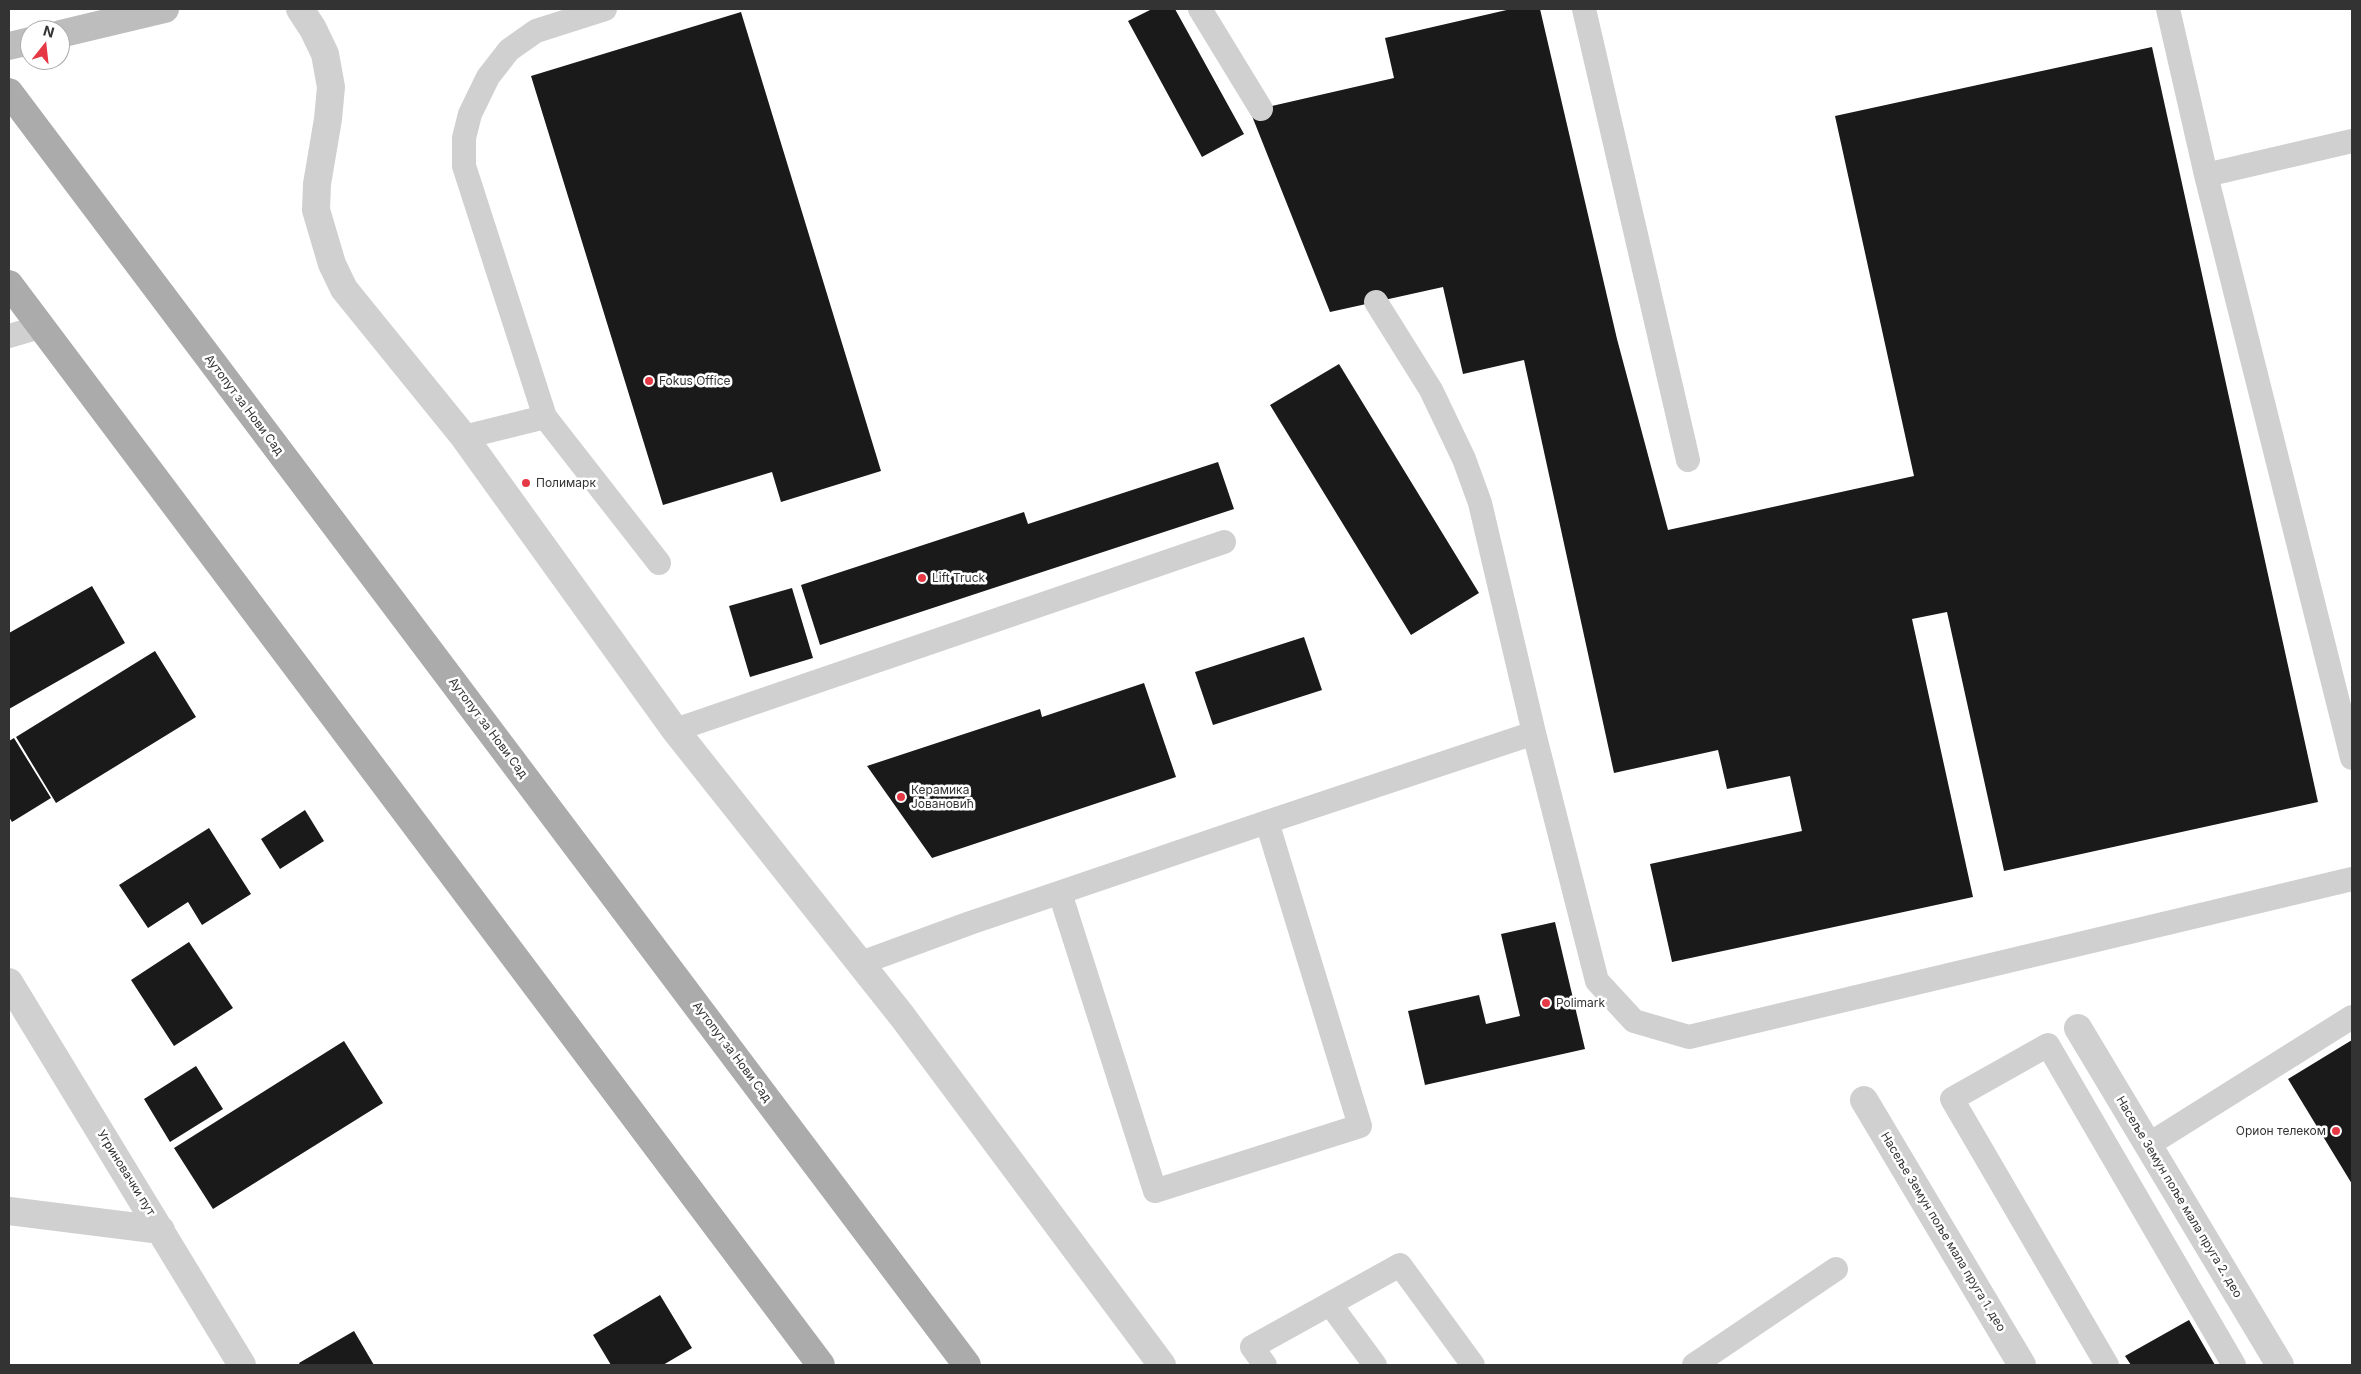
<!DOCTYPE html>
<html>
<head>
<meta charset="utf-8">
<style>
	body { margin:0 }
	#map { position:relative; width:2361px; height:1374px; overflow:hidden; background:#fff; font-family:Inter,sans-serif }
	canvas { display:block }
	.frame { position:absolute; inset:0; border:10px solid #333; pointer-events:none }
	.north { position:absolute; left:20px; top:20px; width:50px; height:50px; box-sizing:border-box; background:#fff; border:1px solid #adadad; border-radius:50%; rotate:16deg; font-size:14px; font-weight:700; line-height:20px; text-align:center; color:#333 }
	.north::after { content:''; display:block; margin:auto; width:18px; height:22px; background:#e63946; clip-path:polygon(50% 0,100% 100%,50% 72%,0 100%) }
</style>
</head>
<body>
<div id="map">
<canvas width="2361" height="1374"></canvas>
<div class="frame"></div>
<div class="north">N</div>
</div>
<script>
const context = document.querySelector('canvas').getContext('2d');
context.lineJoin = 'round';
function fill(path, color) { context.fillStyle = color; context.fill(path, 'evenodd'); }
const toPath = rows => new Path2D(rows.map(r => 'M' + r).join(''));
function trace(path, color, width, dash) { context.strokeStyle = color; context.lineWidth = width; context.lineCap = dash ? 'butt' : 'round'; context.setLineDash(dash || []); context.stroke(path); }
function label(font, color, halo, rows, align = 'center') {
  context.font = font + ' Inter,sans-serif'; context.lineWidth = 5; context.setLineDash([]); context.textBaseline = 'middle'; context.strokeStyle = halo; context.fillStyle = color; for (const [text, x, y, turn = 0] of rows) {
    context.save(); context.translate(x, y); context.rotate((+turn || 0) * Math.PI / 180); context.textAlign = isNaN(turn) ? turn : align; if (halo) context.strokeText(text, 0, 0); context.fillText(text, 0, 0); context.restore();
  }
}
const building = toPath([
	[1152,9,1175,9,1244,134,1202,157,1128,21],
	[1511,9,1540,9,1617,339,1668,530,1914,476,1835,116,2152,47,2318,802,2004,871,1947,612,1912,619,1973,897,1672,962,1650,864,1802,831,1790,776,1727,789,1718,750,1614,773,1524,360,1463,374,1443,287,1330,312,1250,111,1394,78,1385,38],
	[741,12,881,471,781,502,772,472,663,505,531,76],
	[1339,364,1479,593,1411,635,1270,405],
	[1218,462,1234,509,820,645,801,585,1024,512,1028,524],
	[92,586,125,643,9,709,9,633],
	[792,588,813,658,750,677,729,606],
	[1304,637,1322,690,1213,725,1195,672],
	[155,651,196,717,56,803,16,737],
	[1144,683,1176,777,932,858,867,766,1040,709,1042,717],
	[14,738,51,798,12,822,9,817,9,741],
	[305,810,324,841,280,869,261,839],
	[209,828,251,894,202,925,188,902,148,928,119,885],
	[1555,922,1585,1049,1425,1085,1408,1011,1479,995,1486,1024,1520,1016,1501,934],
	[189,942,233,1008,174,1046,131,980],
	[2352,1040,2352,1184,2288,1079],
	[344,1041,383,1103,213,1209,174,1148],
	[196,1066,223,1109,170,1142,144,1099],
	[660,1295,692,1348,663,1365,611,1365,593,1335],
	[2189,1320,2215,1365,2131,1365,2125,1356],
	[354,1331,374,1365,300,1365,299,1363]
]);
const lane = toPath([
	[605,9,536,31,509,50,488,77,470,114,464,138,464,166,545,417,659,563],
	[1200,9,1261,109],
	[1584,9,1688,460],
	[2168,9,2206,175,2352,758],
	[2206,175,2352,141],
	[9,336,40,327],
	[464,437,545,417],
	[675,730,1224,542],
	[1534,733,1597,981,1634,1021,1689,1037,2352,879],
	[1060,893,1155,1191,1360,1126,1267,822],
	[861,963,970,923,1267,822,1534,733,1480,503,1464,459,1431,390,1376,302],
	[2148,1145,2352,1017],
	[1330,1304,1375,1365],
	[1265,1365,1252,1347,1400,1265,1473,1365],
	[1694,1365,1836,1269],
	[2107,1365,1952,1099,2048,1045,2234,1365]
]);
const street = toPath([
	[300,9,313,29,325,54,331,87,328,119,317,184,316,210,332,264,344,289,464,437,675,730,902,1016,1162,1365],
	[9,982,242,1365],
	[2078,1028,2280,1365],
	[1864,1100,2022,1365],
	[9,1211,161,1230]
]);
const secondary = toPath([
	[60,34,165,9],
	[9,46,30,41]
]);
const primary = toPath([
	[9,92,967,1365],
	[9,284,821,1365]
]);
const markers = [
	[649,381,5,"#e63946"],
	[526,483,5,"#e63946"],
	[922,578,5,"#e63946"],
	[901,797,5,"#e63946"],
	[1546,1003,5,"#e63946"],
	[2336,1131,5,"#e63946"]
];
const poiNames = [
	["Fokus Office",659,381],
	["Полимарк",536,483],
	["Lift Truck",932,578],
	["Керамика",911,790],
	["Јовановић",911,804],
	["Polimark",1556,1003],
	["Орион телеком",2326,1131,"right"]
];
const streetNames = [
	["Аутопут за Нови Сад",244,405,53],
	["Аутопут за Нови Сад",488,728,53],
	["Аутопут за Нови Сад",732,1052,53],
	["Угриновачки пут",126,1173,58],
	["Насеље Земун поље мала пруга 2. део",2179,1197,59],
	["Насеље Земун поље мала пруга 1. део",1943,1232,59]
];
fill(building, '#1a1a1a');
trace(lane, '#d0d0d0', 24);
trace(street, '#d0d0d0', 28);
trace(secondary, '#bdbdbd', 28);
trace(primary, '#ababab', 28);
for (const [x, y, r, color] of markers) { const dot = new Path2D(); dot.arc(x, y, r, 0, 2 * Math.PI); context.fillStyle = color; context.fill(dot); trace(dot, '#fff', 2); }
label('12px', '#333', '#fff', poiNames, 'left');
label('12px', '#333', '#fff', streetNames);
</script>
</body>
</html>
